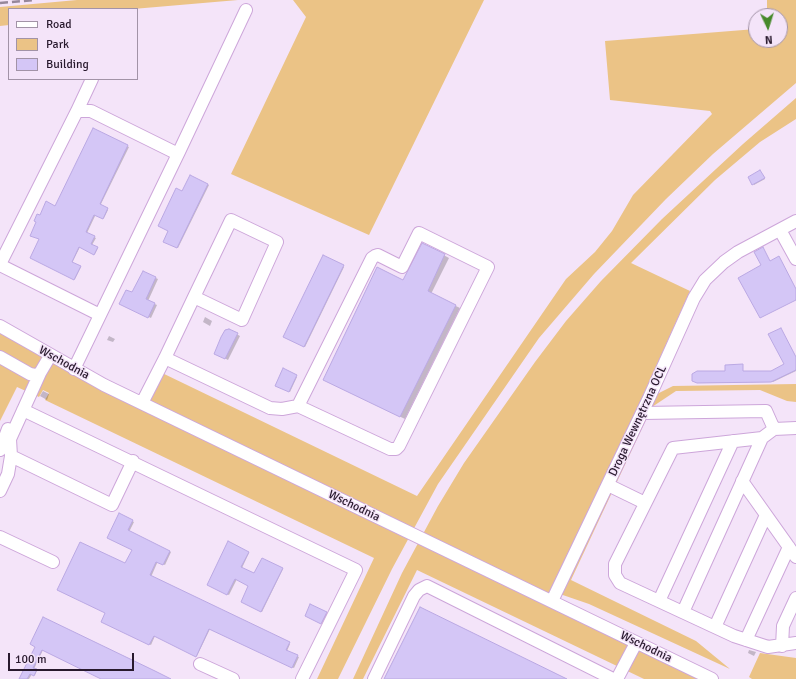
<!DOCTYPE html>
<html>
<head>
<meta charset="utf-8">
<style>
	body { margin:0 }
	#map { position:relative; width:796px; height:679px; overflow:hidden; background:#f4e4f9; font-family:Signika,sans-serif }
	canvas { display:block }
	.legend { position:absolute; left:8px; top:8px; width:130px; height:72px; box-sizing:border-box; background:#f4e4f9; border:1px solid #a293a7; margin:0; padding:5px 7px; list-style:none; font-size:12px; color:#28192d }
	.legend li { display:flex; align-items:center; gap:8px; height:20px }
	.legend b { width:20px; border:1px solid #a293a7 }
	.north { position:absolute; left:748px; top:8px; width:40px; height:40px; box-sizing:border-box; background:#f4e4f9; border:1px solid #a293a7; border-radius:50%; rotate:176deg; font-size:11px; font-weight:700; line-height:16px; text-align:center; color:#28192d }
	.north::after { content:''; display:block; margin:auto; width:14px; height:18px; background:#47892b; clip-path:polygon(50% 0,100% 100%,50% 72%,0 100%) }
	.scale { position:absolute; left:8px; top:653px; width:126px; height:18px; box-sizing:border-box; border:2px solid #28192d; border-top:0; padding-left:5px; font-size:12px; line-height:14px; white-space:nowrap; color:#28192d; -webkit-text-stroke:3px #f4e4f9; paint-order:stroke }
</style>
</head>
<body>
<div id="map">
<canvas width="796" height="679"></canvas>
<ul class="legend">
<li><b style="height:5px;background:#fff"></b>Road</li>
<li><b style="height:11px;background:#ebc386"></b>Park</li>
<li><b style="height:11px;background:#d4c6f6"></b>Building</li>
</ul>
<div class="north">N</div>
<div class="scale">100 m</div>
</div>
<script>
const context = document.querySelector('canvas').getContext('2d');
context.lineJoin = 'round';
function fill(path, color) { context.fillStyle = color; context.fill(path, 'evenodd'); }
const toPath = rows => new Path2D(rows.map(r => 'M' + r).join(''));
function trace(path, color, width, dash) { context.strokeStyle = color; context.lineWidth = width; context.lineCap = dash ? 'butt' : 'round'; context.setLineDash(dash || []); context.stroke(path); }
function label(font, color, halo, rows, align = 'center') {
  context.font = font + ' Signika,sans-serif'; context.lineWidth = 3; context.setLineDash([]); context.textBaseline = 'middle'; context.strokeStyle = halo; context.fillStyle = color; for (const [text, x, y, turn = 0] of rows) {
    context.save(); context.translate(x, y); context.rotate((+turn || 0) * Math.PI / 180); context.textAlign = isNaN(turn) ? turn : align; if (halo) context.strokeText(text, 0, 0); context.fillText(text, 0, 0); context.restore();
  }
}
const green = toPath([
	[77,0,238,0,133,9,9,9,9,25,0,26,0,7],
	[293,0,484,0,369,235,231,174,306,17],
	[767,0,796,0,796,83,713,154,666,199,594,274,539,338,438,484,392,569,338,679,317,679,374,558,45,400,49,393,43,390,39,397,17,387,0,421,0,326,142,403,158,371,417,496,566,279,595,252,612,231,633,195,712,114,710,111,610,100,605,41,756,29,756,40,780,40,780,16,767,16],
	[796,98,796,119,760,142,715,180,631,263,690,291,637,409,638,409,649,398,673,386,796,384,796,402,787,401,760,390,676,391,652,407,571,580,696,641,730,669,589,604,557,593,553,601,712,679,644,679,417,570,363,679,353,679,402,573,438,506,464,463,535,362,566,321,601,281,662,219,743,144],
	[760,653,796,658,796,679,752,679,749,677]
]);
const shadow = toPath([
	[93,129,129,147,100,206,108,210,104,218,96,214,87,233,96,238,92,245,98,248,95,254,80,247,72,263,81,267,75,279,31,258,40,239,40,217,56,207],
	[760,171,765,179,754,185,749,177],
	[190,176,209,185,178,248,164,241],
	[423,244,449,258,431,294,460,308,405,419,328,382,404,281],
	[323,257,344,267,305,347,284,337],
	[143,272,158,279,148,301,157,305,151,318,123,305,133,294],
	[205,317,212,321,210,326,203,322],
	[229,330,240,336,228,360,215,353],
	[109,336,115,339,113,342,107,340],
	[796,357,796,371,773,382,699,383,693,380,726,372,742,365,743,372,772,372],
	[283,370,297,377,290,392,276,385],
	[43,391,49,394,47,400,40,396],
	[119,514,134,522,129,532,171,552,165,565,158,561,151,577,290,644,287,651,299,657,294,668,210,629,197,656,155,636,151,645,104,622,133,549],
	[228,543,249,553,242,568,255,574,262,559,283,569,262,612,242,601,250,585,237,579,229,595,208,585],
	[311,606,327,614,322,623,306,616],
	[36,647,166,679,104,679,43,650,34,669,37,671,35,675,32,674,29,679,20,679],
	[749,650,756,652,754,656,748,653]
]);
const building = toPath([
	[93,128,128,145,100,204,108,208,103,219,94,215,86,232,95,236,91,244,98,247,94,255,79,247,72,262,81,266,74,280,30,258,39,239,30,236,36,222,34,221,37,214,40,215,46,201,55,206,93,128],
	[760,170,765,178,752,185,748,177,760,170],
	[190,175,208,184,177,248,163,242,168,231,158,226,176,188,182,191,190,175],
	[422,243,445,254,428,291,456,305,400,417,323,380,377,267,403,280,422,243],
	[763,247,770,261,779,256,796,289,796,300,760,318,738,278,761,265,754,252,763,247],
	[323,255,344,265,304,347,283,337,323,255],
	[143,271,156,277,146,299,155,303,148,318,119,304,126,290,132,292,143,271],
	[781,328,796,357,796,370,771,382,697,383,692,381,692,374,697,371,725,371,725,365,743,364,743,371,771,371,784,364,768,334,781,328],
	[229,329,238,333,225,359,214,354,221,337,225,330,229,329],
	[283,368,297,375,289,392,275,386,283,368],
	[119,513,133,520,128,530,170,551,163,565,156,562,150,575,290,642,286,650,298,655,292,668,209,629,196,657,154,636,149,645,101,622,105,613,57,590,80,542,125,563,132,550,107,538,119,513],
	[228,541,249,552,241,567,254,573,262,558,283,568,261,612,241,602,248,586,235,579,227,595,207,585,228,541],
	[310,604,327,612,321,624,305,616,310,604],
	[420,607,567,679,384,679,420,607],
	[43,617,155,671,171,679,101,679,42,650,33,668,37,669,34,676,30,674,27,679,19,679,35,647,30,644,43,617]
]);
const minor = toPath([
	[77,111,92,79],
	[178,154,246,10],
	[780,230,796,259],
	[0,264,77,111,91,111,178,154,74,369],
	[0,265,100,315],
	[0,326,104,385,712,679],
	[0,357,30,374,35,375,40,373,50,356],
	[165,358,270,408,282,409,298,406,390,449,396,449,399,446,488,267,419,233,402,267,378,255,375,256,372,258,298,406],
	[40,373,10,439,11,456,112,505,133,461],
	[142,403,165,358,194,297,231,220,277,242,242,320,194,297],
	[23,410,356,570,302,679],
	[643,413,766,411,774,429,796,428],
	[774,429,762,438,673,448,615,564,615,575,620,583,734,636,768,647,796,643],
	[0,450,8,429],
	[742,481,796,557],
	[608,485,645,503],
	[0,491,8,474,11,456],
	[0,537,53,562],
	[552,601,649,398,694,298,705,280,724,262,738,252,796,221],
	[659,601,733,441],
	[683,612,762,438],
	[715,627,766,515],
	[746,640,789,547],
	[782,646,783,626,796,598],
	[200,664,233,679],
	[374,679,414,596,419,590,427,586,613,679],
	[617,679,636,643]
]);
const rail = toPath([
	[0,3,35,0]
]);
const streetNames = [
	["Wschodnia",64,363,29],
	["Droga Wewnętrzna OCL",638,421,-65],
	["Wschodnia",354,506,26],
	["Wschodnia",646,647,26]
];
fill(green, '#ebc386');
fill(shadow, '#0003');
fill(building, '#d4c6f6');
trace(building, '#baa8e3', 1);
trace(minor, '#cda6da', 14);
trace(minor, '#fff', 12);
trace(rail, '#96879b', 2.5, [8, 4]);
label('12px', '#28192d', '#f4e4f9', streetNames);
</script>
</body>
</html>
